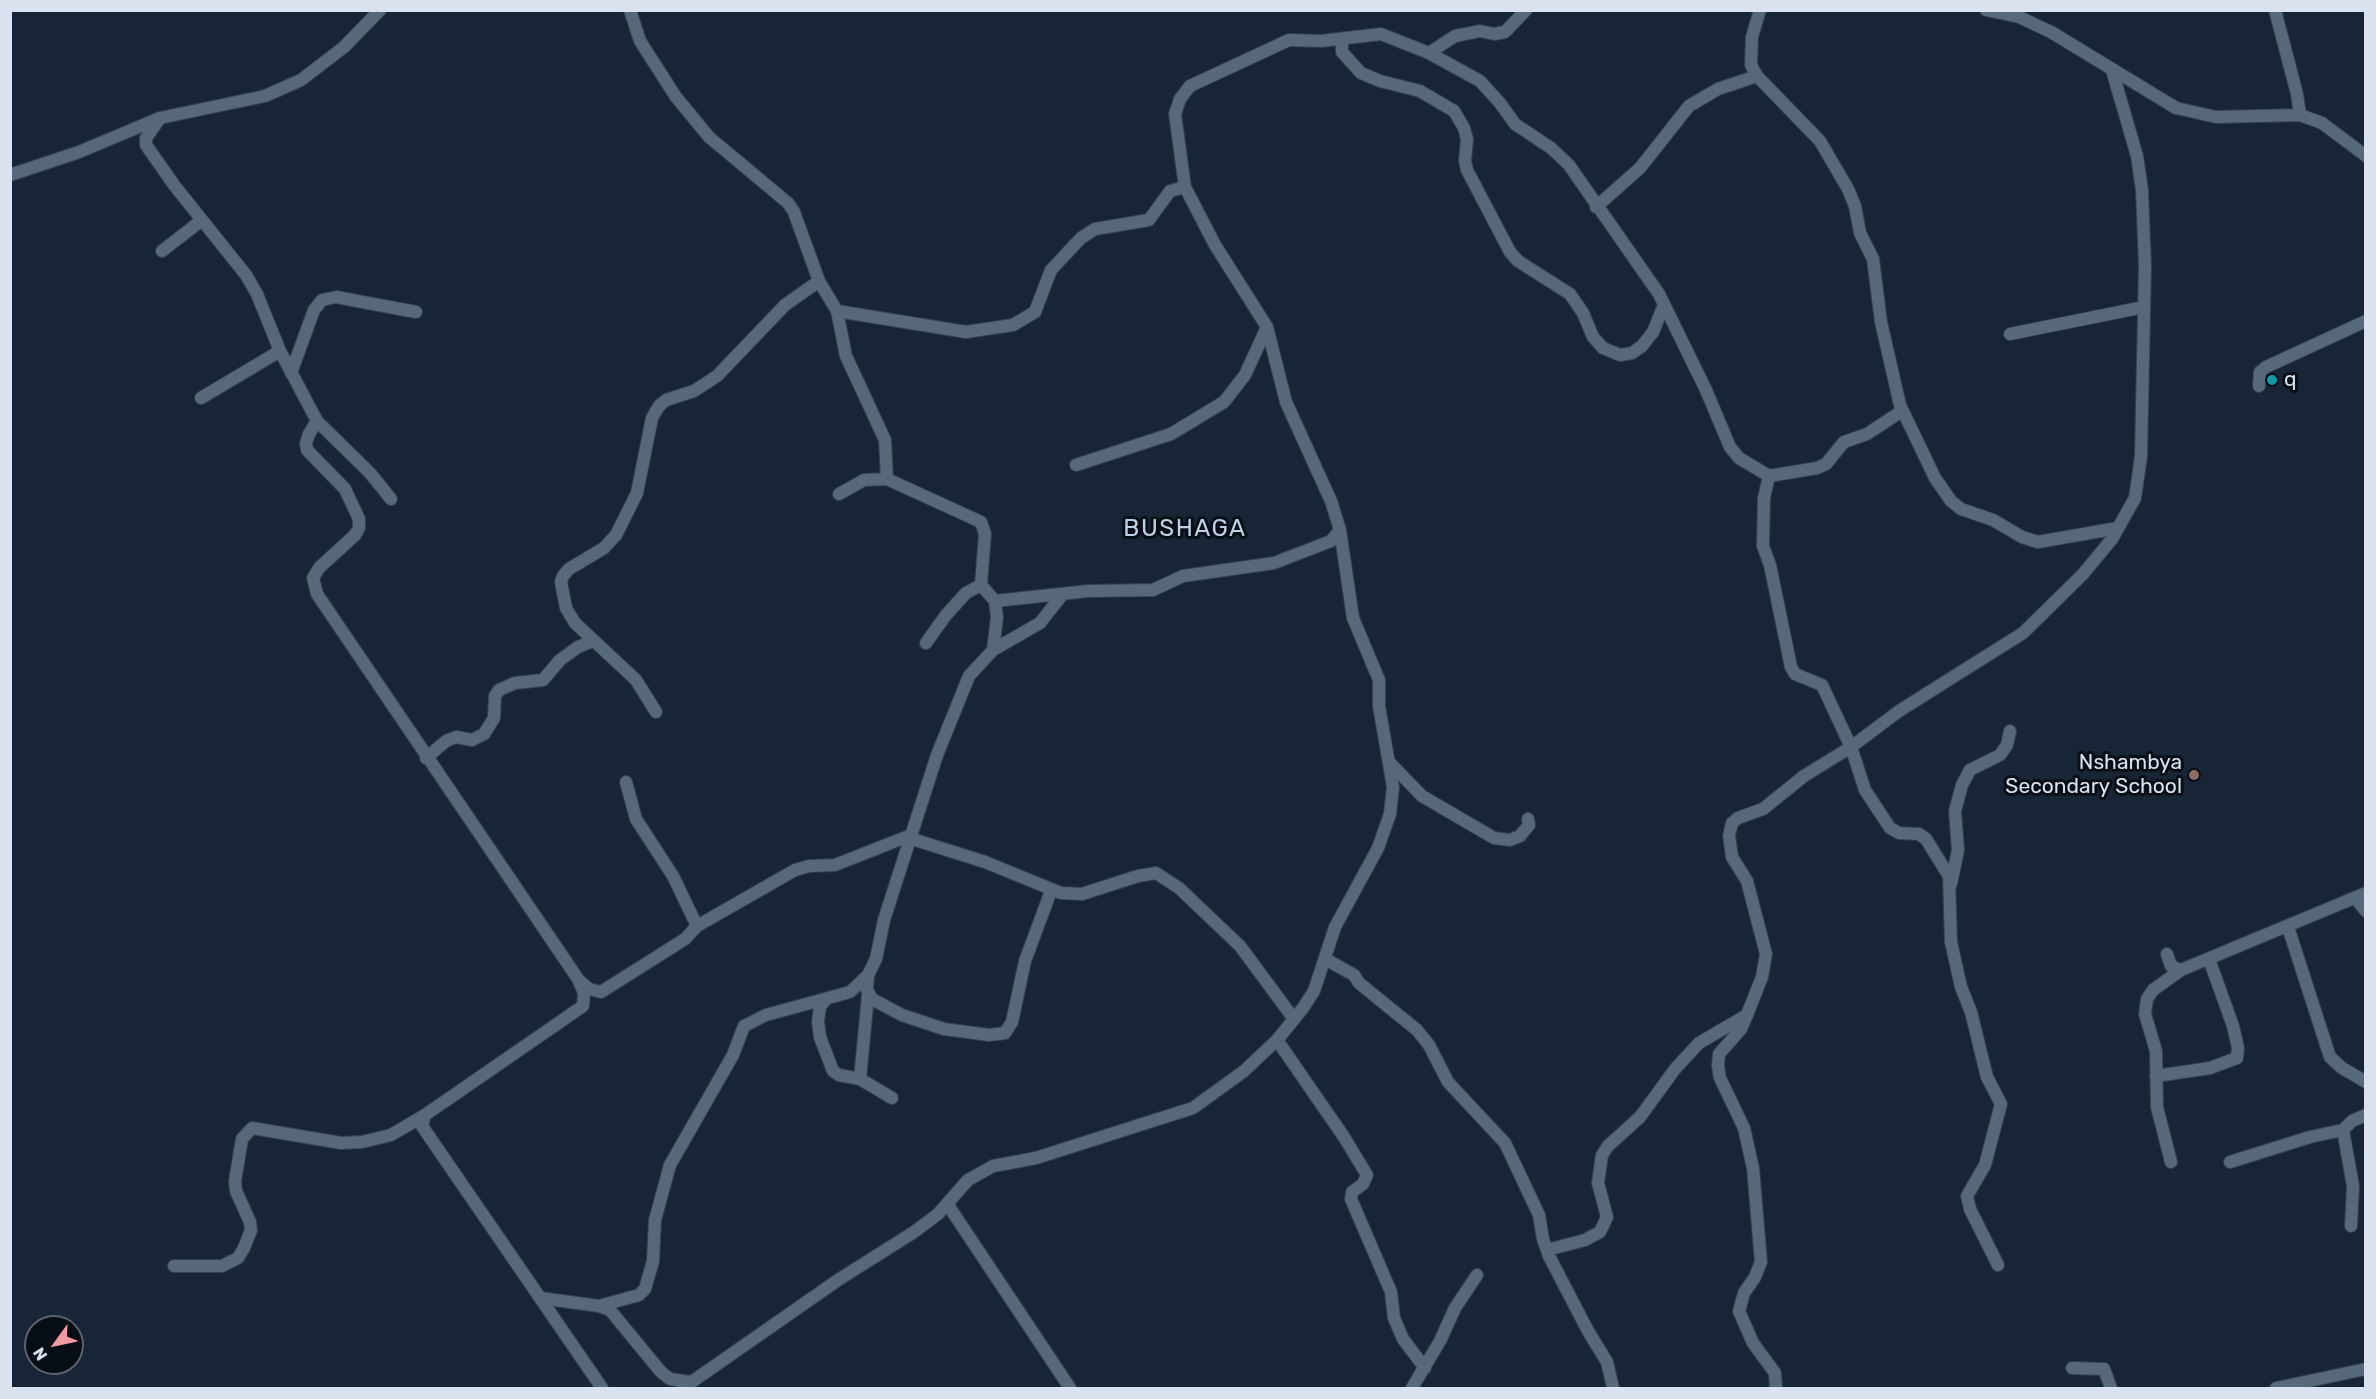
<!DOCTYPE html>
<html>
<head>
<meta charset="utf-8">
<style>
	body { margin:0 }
	#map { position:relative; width:2376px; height:1399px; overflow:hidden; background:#172536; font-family:Rubik,sans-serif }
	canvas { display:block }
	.frame { position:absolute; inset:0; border:12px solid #d9e2ee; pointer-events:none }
	.north { position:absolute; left:24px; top:1315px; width:60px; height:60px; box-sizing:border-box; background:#080e15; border:2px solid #5c636c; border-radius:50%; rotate:237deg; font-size:16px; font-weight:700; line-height:24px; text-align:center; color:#d9e2ee }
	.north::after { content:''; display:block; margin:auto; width:21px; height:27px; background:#f49aa3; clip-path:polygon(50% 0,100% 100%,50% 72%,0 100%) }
</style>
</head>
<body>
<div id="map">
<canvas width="2376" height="1399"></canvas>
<div class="frame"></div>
<div class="north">N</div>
</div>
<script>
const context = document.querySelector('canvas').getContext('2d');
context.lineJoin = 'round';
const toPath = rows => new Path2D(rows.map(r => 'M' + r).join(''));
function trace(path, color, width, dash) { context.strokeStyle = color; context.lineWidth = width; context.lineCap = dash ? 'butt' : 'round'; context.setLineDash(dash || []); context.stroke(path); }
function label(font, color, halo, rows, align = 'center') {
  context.font = font + ' Rubik,sans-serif'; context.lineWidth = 6; context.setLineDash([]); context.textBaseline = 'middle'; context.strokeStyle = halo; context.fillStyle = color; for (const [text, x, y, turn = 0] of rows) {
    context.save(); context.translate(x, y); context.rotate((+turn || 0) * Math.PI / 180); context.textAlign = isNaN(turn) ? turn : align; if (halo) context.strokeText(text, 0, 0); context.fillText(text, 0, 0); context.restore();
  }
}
const minor = toPath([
	[630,10,640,41,676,97,709,137,788,203,794,212,819,281,837,311,846,356,885,440,887,479],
	[1760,10,1752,37,1751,65,1757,76,1820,141,1848,189,1855,206,1860,233,1873,259,1881,322,1900,405,1935,478,1951,501,1961,509,1993,520,2022,537,2038,542,2118,528],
	[1986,10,2019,17,2051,32,2176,108,2216,117,2300,115,2322,123,2366,156],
	[2275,10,2297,94,2300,115],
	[1342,39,1342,52,1361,73,1380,81,1420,91,1454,111,1464,128,1467,139,1465,161,1467,170,1510,252,1518,261,1570,294,1583,313,1593,337,1603,348,1620,355,1632,353,1642,346,1653,332,1664,305],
	[1429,53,1480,81,1500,103,1515,124,1551,148,1569,165,1659,294,1706,390,1730,447,1739,458,1769,476,1817,468,1826,464,1844,442,1867,434,1902,411],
	[160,118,146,138,146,145,174,185,246,275,257,294,280,351,317,421,309,434,306,443,307,450,345,489,359,519,359,528,355,535,319,568,313,578,317,594,578,979,584,993,583,1006,425,1115,422,1126,602,1388],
	[10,175,79,152,160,118,265,96,301,80,344,47,380,10],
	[1596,207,1640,168,1689,106,1718,89,1757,76],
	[162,251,202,220],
	[837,311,966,332,1013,325,1035,312,1051,270,1081,238,1095,229,1149,220,1170,191,1185,187],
	[2010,334,2144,307],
	[291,373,314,310,322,300,336,297,416,312],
	[2259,386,2260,372,2266,367,2366,321],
	[201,398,280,351],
	[317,421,370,473,391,499],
	[1076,465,1171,434,1224,402,1245,375,1267,327],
	[1769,476,1764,498,1763,546,1770,565,1791,667,1795,674,1822,685,1851,747,1865,790,1890,828,1899,833,1919,834,1926,839,1949,876,1951,942,1961,987,1971,1012,1987,1077,2001,1104,1985,1165,1967,1196,1970,1209,1998,1265],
	[839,494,864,480,887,479,981,522,985,534,981,585,995,601,997,617,993,650],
	[995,601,1088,591,1153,590,1183,576,1274,563,1331,541,1340,530],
	[926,643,946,615,966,593,981,585],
	[656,712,636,680,575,623,566,608,561,582,563,576,569,569,604,548,616,535,637,493,652,418,659,406,666,400,694,391,717,376,785,305,819,281],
	[426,758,446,741,456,737,472,740,484,734,494,718,495,696,499,690,515,683,543,680,560,660,578,647,593,641],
	[1390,763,1422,796,1494,838,1510,840,1520,836,1529,825,1528,819],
	[1951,884,1958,850,1955,811,1962,785,1970,770,2000,755,2007,745,2010,731],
	[2355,898,2366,911],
	[697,926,795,870,809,866,835,865,906,837,985,862,1061,893,1082,894,1138,876,1156,873,1179,888,1240,946,1294,1019],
	[2288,927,2330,1057,2342,1068,2366,1082],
	[2167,954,2171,966,2181,970,2366,893],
	[1325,959,1354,975,1359,983,1417,1030,1429,1045,1448,1082,1505,1143,1539,1215,1543,1239,1549,1256,1588,1331,1607,1362,1613,1388],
	[868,975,867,990,872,999,902,1015,944,1029,989,1035,1005,1033,1012,1022,1025,961,1051,891],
	[581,982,589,989,601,992,685,939,697,926,673,876,636,819,626,782],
	[826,999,820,1007,818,1021,820,1037,833,1071,839,1075,860,1079,892,1098],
	[1747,1015,1741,1029,1719,1054,1718,1066,1720,1078,1744,1128,1753,1168,1761,1262,1755,1277,1744,1293,1739,1311,1753,1343,1775,1373,1776,1388],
	[1277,1040,1344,1137,1367,1175,1363,1184,1352,1192,1351,1199,1391,1292,1394,1318,1403,1339,1425,1368],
	[2156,1076,2210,1068,2237,1058,2238,1048,2233,1026,2209,959],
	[860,1079,868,995],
	[2171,1162,2157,1107,2156,1051,2145,1014,2147,999,2153,990,2181,970],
	[2230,1162,2310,1137,2343,1130],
	[948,1205,1070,1388],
	[2351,1226,2353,1186,2343,1130,2352,1121,2366,1115],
	[1547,1250,1585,1240,1600,1232,1607,1217,1598,1183,1602,1155,1608,1146,1640,1117,1675,1069,1699,1043,1747,1015,1762,977,1766,954,1747,881,1732,857,1729,836,1732,823,1738,818,1763,809,1804,776,1851,747,1899,711,2023,633,2083,574,2112,539,2135,498,2141,456,2145,266,2142,190,2137,156,2112,70],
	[174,1266,222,1266,238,1258,244,1248,251,1230,250,1222,236,1191,235,1181,242,1139,252,1128,341,1143,362,1142,391,1135,425,1115],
	[540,1298,599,1306,610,1310,661,1372,670,1379,691,1382],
	[599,1306,639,1295,645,1289,653,1261,655,1220,670,1165,733,1055,744,1026,766,1015,850,992,868,975,876,959,884,920,937,755,969,676,993,650,1040,623,1062,595],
	[2072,1368,2104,1369,2111,1388],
	[683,1388,838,1280,914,1232,938,1214,968,1180,993,1166,1036,1158,1193,1108,1244,1071,1277,1040,1303,1008,1314,991,1335,927,1378,848,1390,814,1393,787,1379,706,1379,680,1353,618,1340,530,1331,501,1286,402,1267,327,1215,245,1185,187,1175,114,1180,99,1190,86,1289,40,1321,41,1381,34,1429,53,1455,36,1480,31,1494,34,1505,32,1526,10],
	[1412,1388,1440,1341,1455,1308,1477,1275],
	[2276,1388,2366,1369]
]);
const markers = [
	[2272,380,6,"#0f9aa8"],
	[2194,775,6,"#8d6e63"]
];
const poiNames = [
	["q",2284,380],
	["Nshambya",2182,763,"right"],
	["Secondary School",2182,787,"right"]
];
const quarterNames = [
	["BUSHAGA",1185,529]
];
trace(minor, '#36414f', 14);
trace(minor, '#57687b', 12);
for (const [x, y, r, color] of markers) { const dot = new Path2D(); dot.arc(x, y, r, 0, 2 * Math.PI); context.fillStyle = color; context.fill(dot); trace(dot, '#080e15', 2); }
label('21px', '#d9e2ee', '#080e15', poiNames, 'left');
context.letterSpacing = '1.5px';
label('24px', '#bed1e7', '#080e15', quarterNames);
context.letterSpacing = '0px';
</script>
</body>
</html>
